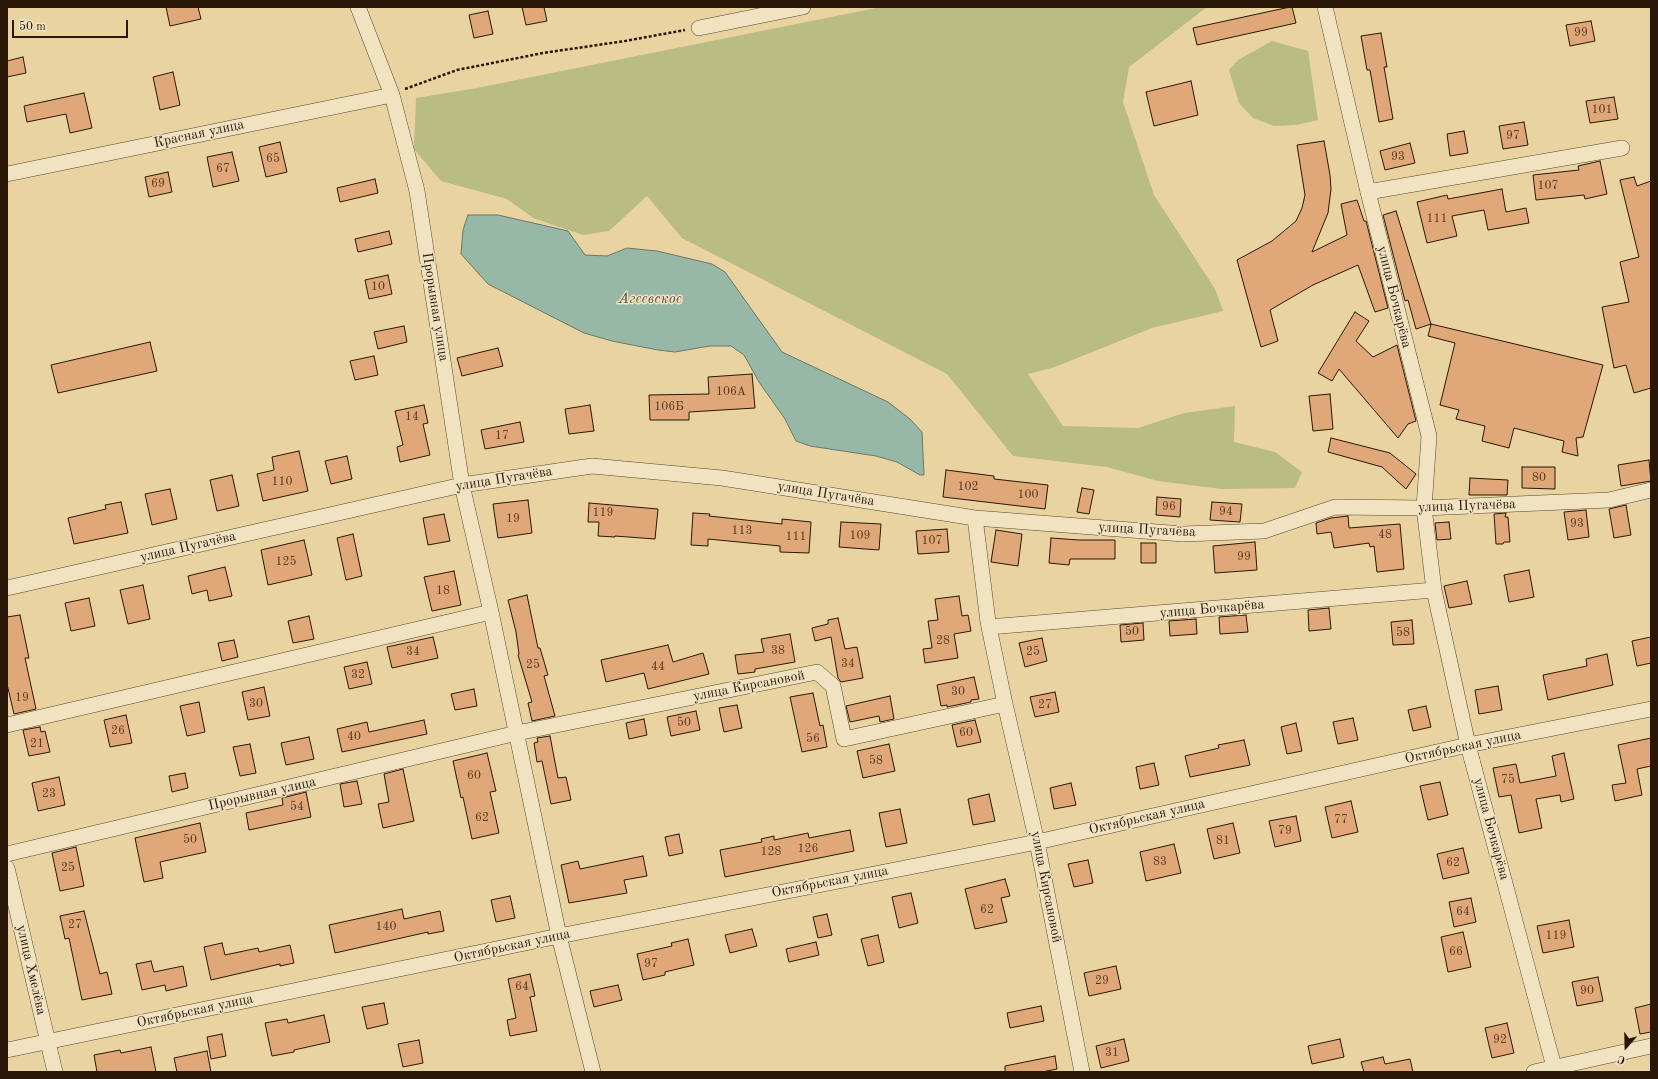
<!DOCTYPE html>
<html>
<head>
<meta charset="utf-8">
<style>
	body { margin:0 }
	#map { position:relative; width:1658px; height:1079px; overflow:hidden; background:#e9d4a1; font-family:"Old Standard TT",serif }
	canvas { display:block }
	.frame { position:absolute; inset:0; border:8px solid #291606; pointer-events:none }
	.north { position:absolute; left:1606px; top:1027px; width:40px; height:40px; -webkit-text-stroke:3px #f1e3c2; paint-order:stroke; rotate:200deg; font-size:11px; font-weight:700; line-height:16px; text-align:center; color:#291606 }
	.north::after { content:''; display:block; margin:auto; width:14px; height:18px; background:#291606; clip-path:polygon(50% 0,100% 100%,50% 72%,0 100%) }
	.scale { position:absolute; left:12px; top:20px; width:116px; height:18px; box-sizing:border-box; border:2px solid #291606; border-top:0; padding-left:5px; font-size:12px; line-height:14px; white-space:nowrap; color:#291606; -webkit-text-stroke:3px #f1e3c2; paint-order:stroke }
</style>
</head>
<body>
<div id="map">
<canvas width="1658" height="1079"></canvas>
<div class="frame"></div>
<div class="north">С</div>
<div class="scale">50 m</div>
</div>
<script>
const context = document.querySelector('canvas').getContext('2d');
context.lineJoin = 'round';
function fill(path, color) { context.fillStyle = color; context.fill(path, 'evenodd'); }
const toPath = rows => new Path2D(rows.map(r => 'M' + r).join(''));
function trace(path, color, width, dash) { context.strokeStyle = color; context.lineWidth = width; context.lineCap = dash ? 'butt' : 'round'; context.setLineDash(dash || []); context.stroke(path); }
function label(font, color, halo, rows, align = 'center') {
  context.font = font + ' "Old Standard TT",serif'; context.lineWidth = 3; context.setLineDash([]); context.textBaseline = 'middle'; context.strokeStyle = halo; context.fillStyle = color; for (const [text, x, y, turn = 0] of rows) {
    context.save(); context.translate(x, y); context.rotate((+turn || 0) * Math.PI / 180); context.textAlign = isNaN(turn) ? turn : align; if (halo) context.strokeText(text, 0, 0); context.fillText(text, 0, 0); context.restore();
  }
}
const green = toPath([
	[881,7,1207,7,1129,67,1123,102,1154,195,1215,289,1223,311,1152,328,1055,367,1028,374,1063,426,1138,428,1184,413,1235,406,1234,442,1275,452,1302,472,1295,488,1221,489,1158,481,1107,467,1013,456,947,374,682,238,647,196,609,231,583,235,533,218,507,199,441,181,414,149,416,98,477,88],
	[1272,41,1308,51,1318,120,1296,125,1274,126,1253,118,1239,103,1229,70,1238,60]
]);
const water = toPath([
	[468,215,498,215,568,231,585,255,607,256,627,248,657,251,712,264,725,272,782,352,888,402,910,419,922,432,924,475,920,475,897,462,876,456,810,446,796,441,785,419,759,382,744,355,731,346,710,346,675,352,658,350,612,341,584,333,488,284,461,254,463,230,468,215]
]);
const building = toPath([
	[166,7,198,7,201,19,170,26,166,7],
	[522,7,544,7,547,21,526,25,522,7],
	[1290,7,1292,7,1296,23,1197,45,1193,28,1290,7],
	[488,11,493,34,474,38,469,15,488,11],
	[1591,21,1595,41,1570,46,1566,25,1591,21],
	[1381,33,1387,67,1384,67,1393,119,1379,122,1370,70,1367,70,1361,36,1381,33],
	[23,57,26,73,7,77,7,61,23,57],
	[173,72,180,105,160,110,153,77,173,72],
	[1191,81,1198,115,1154,126,1146,92,1191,81],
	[84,93,92,128,70,133,66,114,27,122,24,106,84,93],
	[1614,97,1618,119,1590,123,1586,101,1614,97],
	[1524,122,1528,145,1503,149,1499,126,1524,122],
	[1464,131,1468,153,1450,156,1447,134,1464,131],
	[1324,141,1330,175,1331,189,1328,213,1312,252,1347,235,1341,204,1357,200,1364,221,1366,221,1388,308,1375,312,1358,265,1313,285,1270,310,1278,341,1261,347,1237,260,1272,241,1296,221,1302,208,1305,195,1297,145,1324,141],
	[280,142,287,172,266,177,259,147,280,142],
	[1410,143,1415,163,1385,170,1380,151,1410,143],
	[232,152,239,181,213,187,207,157,232,152],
	[1600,161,1607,194,1585,199,1584,195,1536,200,1533,175,1579,170,1578,166,1600,161],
	[168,172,172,192,149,197,145,177,168,172],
	[1634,177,1637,186,1651,181,1651,388,1634,393,1626,365,1614,368,1602,307,1629,302,1620,262,1639,257,1620,180,1634,177],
	[375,179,378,193,340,202,337,188,375,179],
	[1502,189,1506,212,1526,208,1529,223,1488,230,1484,210,1452,216,1457,236,1427,243,1417,202,1447,195,1448,199,1502,189],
	[1396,211,1431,324,1416,329,1408,300,1405,301,1383,215,1396,211],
	[389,231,392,244,358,252,355,239,389,231],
	[388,275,392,294,369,299,365,280,388,275],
	[1355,312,1369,321,1356,341,1373,357,1397,345,1416,421,1408,424,1398,438,1339,369,1332,381,1318,373,1355,312],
	[1431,324,1603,365,1583,437,1576,438,1578,456,1562,452,1564,441,1514,428,1509,448,1482,441,1485,426,1456,419,1459,410,1440,405,1455,343,1428,336,1431,324],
	[404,326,407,342,378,349,374,332,404,326],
	[150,342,157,371,58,393,51,365,150,342],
	[498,348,503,366,462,376,457,358,498,348],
	[374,356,378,375,355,380,350,361,374,356],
	[752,374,755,408,689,412,689,420,650,420,649,395,709,394,708,377,752,374],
	[1330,394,1333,429,1313,431,1309,396,1330,394],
	[424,405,428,423,423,424,430,455,400,462,397,447,403,445,395,411,424,405],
	[590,405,594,431,569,434,565,409,590,405],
	[520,422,524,442,485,449,481,430,520,422],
	[1331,438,1390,453,1416,474,1406,489,1382,467,1328,452,1331,438],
	[299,451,308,491,263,501,257,474,274,470,272,457,299,451],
	[347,456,352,479,331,484,325,461,347,456],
	[1649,460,1651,481,1621,486,1618,465,1649,460],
	[1522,467,1555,467,1555,489,1522,488,1522,467],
	[946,470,994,476,994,479,1048,485,1045,509,943,497,946,470],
	[232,475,239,506,217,511,210,480,232,475],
	[1470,478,1508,480,1507,495,1469,495,1470,478],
	[1082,488,1094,490,1089,514,1077,512,1082,488],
	[170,489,177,519,152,525,145,494,170,489],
	[1157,497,1181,499,1180,517,1156,515,1157,497],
	[528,500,532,533,498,538,493,504,528,500],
	[121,502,128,533,74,544,68,518,106,509,105,505,121,502],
	[1212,502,1242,504,1240,522,1210,520,1212,502],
	[589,503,658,509,655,539,615,536,615,537,598,536,599,522,588,522,589,503],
	[1626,505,1631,535,1614,538,1609,509,1626,505],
	[1586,510,1589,537,1568,540,1564,512,1586,510],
	[693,513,710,514,709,516,782,524,782,519,811,522,809,553,780,552,780,546,708,539,708,546,691,545,693,513],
	[1506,513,1505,517,1508,517,1510,542,1504,542,1503,544,1496,544,1494,514,1506,513],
	[444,514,450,541,428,545,423,518,444,514],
	[1348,516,1349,528,1400,524,1404,569,1377,572,1374,546,1370,547,1369,543,1334,548,1331,532,1317,534,1316,523,1331,518,1348,516],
	[841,522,881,524,879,550,839,547,841,522],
	[1449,522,1451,539,1437,540,1435,523,1449,522],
	[947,529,949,552,918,554,916,531,947,529],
	[996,530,1022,534,1018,566,991,562,996,530],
	[353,534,362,576,346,580,337,538,353,534],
	[1051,538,1079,540,1115,540,1115,559,1070,559,1069,565,1049,563,1051,538],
	[304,540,312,575,268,585,261,550,304,540],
	[1255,542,1257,570,1215,573,1213,546,1255,542],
	[1141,543,1156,543,1156,563,1141,563,1141,543],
	[225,567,232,596,209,601,207,590,192,594,188,576,225,567],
	[1529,570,1534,597,1509,602,1504,575,1529,570],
	[454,571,461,605,432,611,424,577,454,571],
	[1467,581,1472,604,1449,608,1444,586,1467,581],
	[143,585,150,619,128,624,120,590,143,585],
	[527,595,538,648,540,648,548,675,544,676,555,716,532,721,528,703,532,702,518,655,519,654,516,632,508,600,527,595],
	[959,596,962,616,968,615,971,631,954,634,958,658,925,663,923,649,932,648,928,621,938,620,935,599,959,596],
	[89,598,95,626,71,631,65,603,89,598],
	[1329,608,1331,629,1309,631,1308,610,1329,608],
	[20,615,29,658,25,658,36,709,14,714,7,684,7,617,20,615],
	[1246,615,1248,632,1220,634,1219,617,1246,615],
	[309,616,314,639,293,643,288,621,309,616],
	[838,618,845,649,857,647,863,678,841,682,838,678,831,637,815,641,812,628,828,624,828,620,838,618],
	[1196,619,1197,634,1170,636,1169,621,1196,619],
	[1412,620,1414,644,1393,645,1391,622,1412,620],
	[1143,623,1144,640,1121,642,1120,625,1143,623],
	[790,634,795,662,755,669,755,672,738,674,735,655,764,652,761,639,790,634],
	[433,637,438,658,392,668,387,647,433,637],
	[1651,637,1651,663,1637,666,1632,641,1651,637],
	[1042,638,1047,661,1025,667,1019,643,1042,638],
	[234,640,238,657,222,661,218,643,234,640],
	[668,645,673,662,703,653,709,674,648,689,644,673,606,682,601,660,668,645],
	[1607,654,1613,685,1548,700,1543,675,1587,666,1586,659,1607,654],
	[367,662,372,684,349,689,344,667,367,662],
	[974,677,979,699,971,700,971,702,947,707,947,705,941,706,937,685,974,677],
	[1498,686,1502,710,1479,714,1475,690,1498,686],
	[264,687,270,716,248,720,242,692,264,687],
	[474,689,477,706,455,710,451,694,474,689],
	[1055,692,1059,712,1035,717,1030,697,1055,692],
	[813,693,820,726,823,725,827,747,802,752,790,697,813,693],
	[890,696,894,719,880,722,879,716,850,722,846,706,890,696],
	[199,702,205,732,187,736,180,706,199,702],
	[737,705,742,728,724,732,719,708,737,705],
	[1426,706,1431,727,1413,731,1408,710,1426,706],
	[696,711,700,730,671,736,667,717,696,711],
	[126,715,132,743,110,747,104,720,126,715],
	[1353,718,1358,740,1338,744,1333,722,1353,718],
	[644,719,647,735,629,739,626,723,644,719],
	[424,720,427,734,342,752,337,729,367,722,369,732,424,720],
	[975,720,981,742,957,747,952,725,975,720],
	[1296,723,1302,751,1287,754,1281,727,1296,723],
	[40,727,41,732,45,731,50,752,29,756,23,730,40,727],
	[550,736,558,778,566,777,571,800,551,804,542,761,537,762,534,743,538,742,537,738,550,736],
	[309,737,314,759,286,765,281,743,309,737],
	[1651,738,1651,766,1637,769,1642,795,1615,801,1612,785,1626,783,1618,745,1651,738],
	[1244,740,1250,765,1190,777,1185,756,1219,748,1218,745,1244,740],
	[250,744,256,773,240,776,233,747,250,744],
	[889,744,895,771,863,778,857,751,889,744],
	[487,753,496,791,490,792,499,833,472,839,463,797,461,798,453,761,487,753],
	[1564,753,1574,799,1561,802,1560,795,1536,799,1542,828,1519,833,1511,795,1499,797,1493,768,1516,764,1520,783,1556,776,1552,756,1564,753],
	[1154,763,1159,785,1140,789,1136,767,1154,763],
	[403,769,414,821,383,828,378,804,389,802,384,774,403,769],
	[185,773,188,788,172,792,169,776,185,773],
	[59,777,65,805,38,811,32,783,59,777],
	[357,781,362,804,344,807,340,784,357,781],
	[1440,782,1448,815,1428,820,1420,786,1440,782],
	[1071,783,1076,805,1054,809,1050,788,1071,783],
	[306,792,311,817,249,830,246,813,283,805,282,798,306,792],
	[989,794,995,821,973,825,968,799,989,794],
	[1351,801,1358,832,1332,838,1325,807,1351,801],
	[900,809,907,843,886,847,879,813,900,809],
	[1296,816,1301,841,1275,847,1269,821,1296,816],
	[200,823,206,852,160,862,163,878,144,882,135,838,200,823],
	[1233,823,1240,853,1214,859,1207,829,1233,823],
	[850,830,854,851,725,877,720,850,762,842,761,839,774,836,774,840,808,833,809,838,850,830],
	[679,834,683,853,669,856,665,837,679,834],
	[1174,844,1181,873,1146,881,1140,852,1174,844],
	[76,847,84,886,60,891,52,853,76,847],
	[1463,848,1469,873,1443,879,1437,854,1463,848],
	[643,856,647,876,624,880,627,893,569,903,561,865,578,861,580,869,643,856],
	[1088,860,1093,883,1074,887,1068,864,1088,860],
	[1005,879,1010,896,1001,898,1007,922,975,929,965,889,1005,879],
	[911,893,918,923,899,928,892,897,911,893],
	[510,896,515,918,496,922,491,900,510,896],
	[1471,898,1476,922,1454,927,1449,902,1471,898],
	[402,909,404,919,440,911,444,931,428,934,428,932,335,953,329,925,402,909],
	[84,911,100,974,107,972,112,994,82,1000,69,938,65,939,60,916,84,911],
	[827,914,832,935,818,938,813,917,827,914],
	[1569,920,1574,947,1543,953,1537,926,1569,920],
	[752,929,757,946,730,953,725,935,752,929],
	[1463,932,1471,967,1448,972,1441,937,1463,932],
	[878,935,884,962,868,966,861,939,878,935],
	[688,939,694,965,665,972,665,975,643,980,637,954,672,946,671,943,688,939],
	[816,942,819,955,789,962,786,949,816,942],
	[222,943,225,955,258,948,259,952,290,945,294,963,280,966,280,964,211,980,204,947,222,943],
	[151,961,154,972,183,966,187,986,166,991,165,985,142,990,136,964,151,961],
	[1116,966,1121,989,1089,996,1084,973,1116,966],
	[530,974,535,996,530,997,537,1031,510,1036,507,1020,516,1018,508,979,530,974],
	[1598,977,1603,1001,1577,1006,1572,982,1598,977],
	[618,985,622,1000,594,1007,590,991,618,985],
	[384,1003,388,1024,367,1029,362,1007,384,1003],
	[1651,1004,1651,1032,1640,1034,1635,1008,1651,1004],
	[1041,1006,1044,1021,1010,1028,1007,1013,1041,1006],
	[324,1015,330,1042,294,1050,294,1052,272,1056,265,1023,287,1019,288,1023,324,1015],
	[1507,1023,1514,1053,1492,1058,1485,1028,1507,1023],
	[222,1034,226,1056,211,1059,207,1037,222,1034],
	[1124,1039,1129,1061,1101,1068,1096,1046,1124,1039],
	[1340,1039,1344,1057,1312,1064,1308,1046,1340,1039],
	[419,1040,423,1063,403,1067,398,1044,419,1040],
	[151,1047,156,1072,97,1072,94,1055,120,1050,121,1053,151,1047],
	[207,1051,211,1072,177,1072,174,1058,207,1051],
	[1055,1056,1057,1069,1042,1072,1005,1072,1005,1066,1055,1056],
	[1383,1057,1385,1064,1410,1059,1413,1072,1364,1072,1361,1062,1383,1057]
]);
const path = toPath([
	[405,89,457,70,543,53,625,41,685,30]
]);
const street = toPath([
	[358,7,392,95,417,191,462,485,491,612,559,936,593,1072],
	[1325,7,1368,192,1429,436,1424,508,1434,590,1468,745,1554,1067],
	[699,28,803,7],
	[7,174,392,95],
	[1368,192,1622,148],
	[975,518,988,622,1005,704,1037,842,1082,1072],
	[7,588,462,485,592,466,722,478,975,518,1183,534,1264,531,1335,507,1424,508,1609,500,1651,490],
	[989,627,1434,590],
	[7,725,491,612],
	[7,854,517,733,817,672,833,686,844,739,1005,704],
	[7,868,55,1072],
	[7,1050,559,936,1037,842,1468,745,1651,709],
	[1534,1072,1651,1046]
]);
const numberNames = [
	["99",1581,33],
	["101",1602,110],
	["97",1513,136],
	["93",1398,157],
	["65",273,159],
	["67",223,169],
	["69",158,184],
	["107",1548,186],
	["111",1437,219],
	["10",378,287],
	["106А",731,392],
	["106Б",669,407],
	["14",412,417],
	["17",502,436],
	["80",1539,478],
	["110",282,482],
	["102",968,487],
	["100",1028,495],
	["96",1169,507],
	["94",1226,512],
	["119",603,513],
	["19",513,519],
	["93",1577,524],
	["113",742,531],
	["48",1385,535],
	["109",860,536],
	["111",796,537],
	["107",932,541],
	["99",1244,557],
	["125",286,562],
	["18",443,591],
	["50",1132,632],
	["58",1403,633],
	["28",943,641],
	["38",778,651],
	["34",413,652],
	["25",1033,652],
	["34",848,664],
	["25",533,665],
	["44",658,667],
	["32",358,675],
	["30",958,692],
	["19",22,698],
	["30",256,704],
	["27",1045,705],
	["50",684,723],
	["26",118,731],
	["60",966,733],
	["40",354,737],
	["56",813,739],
	["21",37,744],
	["58",876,761],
	["60",474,776],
	["75",1508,780],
	["23",49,794],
	["54",297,807],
	["62",482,818],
	["77",1341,820],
	["79",1285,831],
	["50",190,840],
	["81",1223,841],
	["126",808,849],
	["128",771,852],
	["83",1160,862],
	["62",1453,863],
	["25",68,868],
	["62",987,910],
	["64",1463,912],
	["27",75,925],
	["140",386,927],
	["119",1556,936],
	["66",1456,952],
	["97",651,964],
	["29",1102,981],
	["64",522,987],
	["90",1587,991],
	["92",1500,1040],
	["31",1112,1053]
];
const streetNames = [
	["Красная улица",199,134,-12],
	["улица Бочкарёва",1394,297,76],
	["Прорывная улица",435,307,81],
	["улица Пугачёва",504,479,-9],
	["улица Пугачёва",826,494,9],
	["улица Пугачёва",1467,506,-2],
	["улица Пугачёва",1147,530,3],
	["улица Пугачёва",188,547,-13],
	["улица Бочкарёва",1212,609,-5],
	["улица Кирсановой",749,686,-11],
	["Октябрьская улица",1463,747,-12],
	["Прорывная улица",262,794,-13],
	["Октябрьская улица",1147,817,-13],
	["улица Бочкарёва",1491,829,75],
	["Октябрьская улица",830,882,-11],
	["улица Кирсановой",1046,887,79],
	["Октябрьская улица",512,946,-12],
	["улица Хмелёва",31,970,77],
	["Октябрьская улица",195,1011,-12]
];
const waterNames = [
	["Агеевское",650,299]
];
fill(green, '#b9bc83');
fill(water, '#97b8a6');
trace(water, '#6b7766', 1);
fill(building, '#e0a878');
trace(building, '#291606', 1);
trace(street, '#59462d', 16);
trace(path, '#291606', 2.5, [3, 2]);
trace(street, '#f1e3c2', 15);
label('12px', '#573a22', null, numberNames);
label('14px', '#291606', '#f1e3c2', streetNames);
label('italic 15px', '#504f3e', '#f1e3c2', waterNames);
</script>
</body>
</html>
